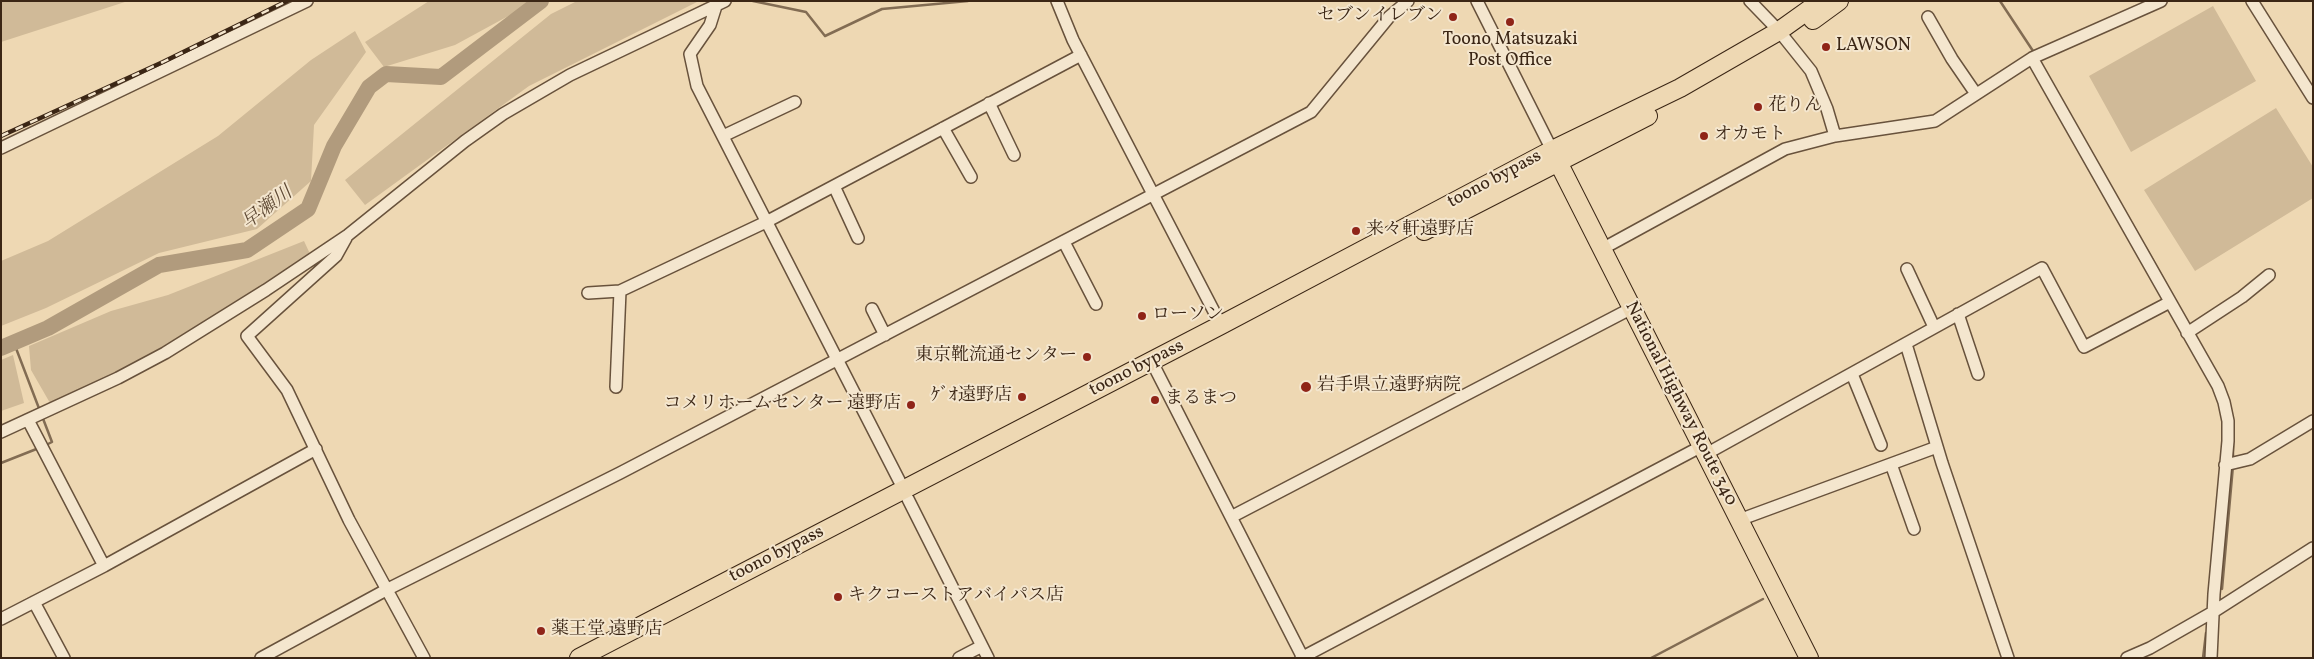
<!DOCTYPE html>
<html>
<head>
<meta charset="utf-8">
<style>
	body { margin:0 }
	#map { position:relative; width:2314px; height:659px; overflow:hidden; background:#eed8b3; font-family:Vollkorn,serif }
	canvas { display:block }
	.frame { position:absolute; inset:0; border:2px solid #3b2615; pointer-events:none }
</style>
</head>
<body>
<div id="map">
<canvas width="2314" height="659"></canvas>
<div class="frame"></div>
</div>
<script>
const context = document.querySelector('canvas').getContext('2d');
context.lineJoin = 'round';
function fill(path, color) { context.fillStyle = color; context.fill(path, 'evenodd'); }
const toPath = rows => new Path2D(rows.map(r => 'M' + r).join(''));
function trace(path, color, width, dash) { context.strokeStyle = color; context.lineWidth = width; context.lineCap = dash ? 'butt' : 'round'; context.setLineDash(dash || []); context.stroke(path); }
function label(font, color, halo, rows, align = 'center') {
  context.font = font + ' Vollkorn,"Noto Serif JP",serif'; context.lineWidth = 4; context.setLineDash([]); context.textBaseline = 'middle'; context.strokeStyle = halo; context.fillStyle = color; for (const [text, x, y, turn = 0] of rows) {
    context.save(); context.translate(x, y); context.rotate((+turn || 0) * Math.PI / 180); context.textAlign = isNaN(turn) ? turn : align; if (halo) context.strokeText(text, 0, 0); context.fillText(text, 0, 0); context.restore();
  }
}
const green = toPath([
	[1,1,128,1,1,42],
	[429,1,536,1,455,45,384,67,365,42],
	[577,1,699,1,529,86,365,205,345,180,551,14],
	[2213,6,2256,81,2131,152,2089,76],
	[355,31,366,52,314,125,311,181,257,229,159,253,46,308,1,326,1,261,48,241,218,136,311,60],
	[2276,108,2313,167,2313,198,2195,271,2144,190],
	[304,241,311,256,169,345,109,378,50,403,31,370,29,346,111,311,168,295],
	[13,355,24,403,1,411,1,360]
]);
const stream = toPath([
	[753,1,806,12,825,36,882,9,968,1],
	[2000,1,2035,54],
	[2146,248,2165,282],
	[14,343,40,411],
	[42,416,52,442,44,446],
	[2233,431,2233,461],
	[1,463,39,448],
	[2222,589,2233,466],
	[1651,658,1763,599],
	[2203,658,2206,633]
]);
const river = toPath([
	[1,348,48,328,159,265,247,250,308,209,334,146,369,87,386,74,441,77,541,1]
]);
const minor = toPath([
	[1057,1,1073,40,1221,325],
	[1477,1,1552,150],
	[1750,1,1779,31,1811,71,1827,109,1835,136],
	[2252,1,2313,98],
	[716,6,710,25,690,54,697,86,904,490],
	[1928,17,1952,59,1976,94],
	[2032,58,2218,386,2224,402,2228,421,2228,441,2214,594,2211,658],
	[989,103,1014,155],
	[943,128,971,177],
	[723,136,795,102],
	[1,148,307,1],
	[834,186,858,238],
	[346,238,336,256,247,336,287,390,349,520,424,658],
	[1064,242,1096,304],
	[1602,249,1785,149,1835,136,1935,121,2032,58,2161,1],
	[1907,269,1934,327],
	[588,293,620,291],
	[872,309,885,335],
	[1958,314,1978,374],
	[2187,333,2242,297,2269,275],
	[1906,344,1942,463,2008,658],
	[1156,370,1303,658],
	[1852,374,1881,445],
	[616,387,620,291,766,222,1081,55],
	[28,420,104,566],
	[1,432,118,378,165,353,266,290,348,235,465,141,503,114,570,75,725,1],
	[1706,454,2042,268,2084,347,2170,302],
	[1891,464,1914,529],
	[2225,465,2250,459,2313,421],
	[908,499,988,658],
	[1231,517,1632,308],
	[1739,520,1937,447],
	[34,602,64,658],
	[1,619,104,566,316,449],
	[261,658,386,590,620,473,1311,112,1389,17,1408,1],
	[959,658,982,646],
	[1301,658,1702,446],
	[2127,658,2150,648,2213,612,2313,548]
]);
const highway = toPath([
	[1813,20,1839,1],
	[1553,152,1809,658],
	[1424,231,1648,116],
	[579,658,1221,325,1552,150,1680,88,1779,31,1821,1]
]);
const rail = toPath([
	[1,136,163,62,287,1]
]);
const markers = [
	[1453,17,5,"#8f2418"],
	[1510,22,5,"#8f2418"],
	[1826,47,5,"#8f2418"],
	[1758,107,5,"#8f2418"],
	[1704,136,5,"#8f2418"],
	[1356,231,5,"#8f2418"],
	[1142,316,5,"#8f2418"],
	[1087,357,5,"#8f2418"],
	[1306,387,6,"#8f2418"],
	[1022,397,5,"#8f2418"],
	[1155,400,5,"#8f2418"],
	[911,405,5,"#8f2418"],
	[838,597,5,"#8f2418"],
	[541,631,5,"#8f2418"]
];
const poiNames = [
	["セブンイレブン",1443,17,"right"],
	["Toono Matsuzaki",1510,41,"center"],
	["Post Office",1510,62,"center"],
	["LAWSON",1836,47],
	["花りん",1768,107],
	["オカモト",1714,136],
	["来々軒遠野店",1366,231],
	["ローソン",1152,316],
	["東京靴流通センター",1077,357,"right"],
	["岩手県立遠野病院",1317,387],
	["ｹﾞｵ遠野店",1012,397,"right"],
	["まるまつ",1165,400],
	["コメリホームセンター 遠野店",901,405,"right"],
	["キクコーストアバイパス店",848,597],
	["薬王堂 遠野店",551,631]
];
const streetNames = [
	["toono bypass",1495,180,-28],
	["toono bypass",1137,369,-27],
	["National Highway Route 340",1680,404,63],
	["toono bypass",777,555,-27]
];
const waterNames = [
	["早瀬川",268,209,-37]
];
fill(green, '#d0ba98');
trace(stream, '#826c53', 2.5);
trace(river, '#b19b7d', 16);
trace(minor, '#68523c', 14);
trace(highway, '#3b2615', 20);
trace(minor, '#f4e6ce', 11);
trace(highway, '#eed8b3', 18);
trace(rail, '#3b2615', 4.5);
trace(rail, '#f4e6ce', 2.5, [8]);
for (const [x, y, r, color] of markers) { const dot = new Path2D(); dot.arc(x, y, r, 0, 2 * Math.PI); context.fillStyle = color; context.fill(dot); trace(dot, '#f4e6ce', 2); }
label('18px', '#3b2615', '#f4e6ce', poiNames, 'left');
label('18px', '#3b2615', '#f4e6ce', streetNames);
label('italic 19px', '#5e4934', '#f4e6ce', waterNames);
</script>
</body>
</html>
